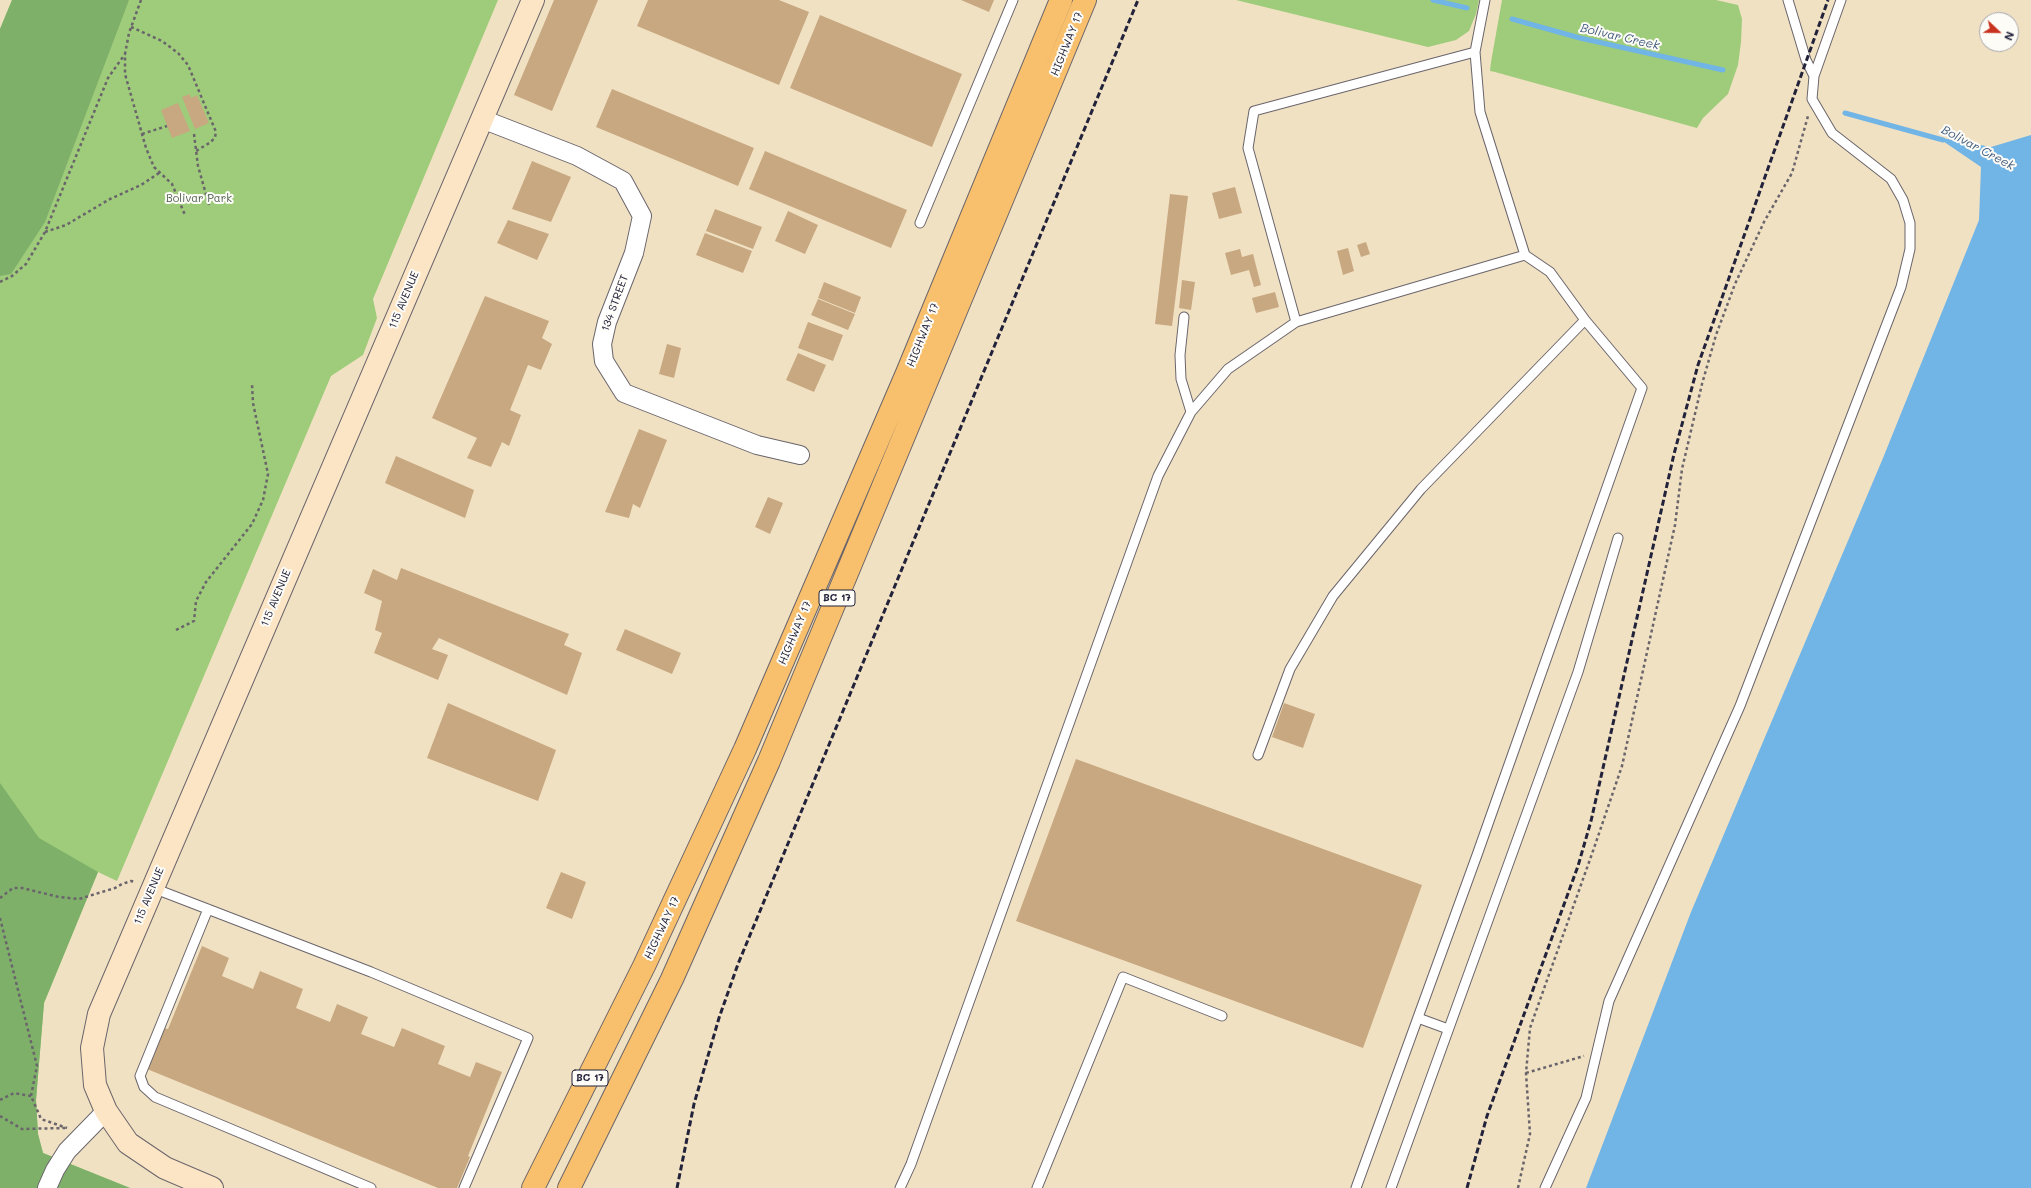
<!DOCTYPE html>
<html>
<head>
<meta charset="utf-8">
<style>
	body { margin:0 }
	#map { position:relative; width:2031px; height:1188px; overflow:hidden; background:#f1e1c3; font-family:Mali,sans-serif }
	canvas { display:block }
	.north { position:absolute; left:1979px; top:12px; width:40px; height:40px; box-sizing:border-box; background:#fdfcf7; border:1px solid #a5a5ac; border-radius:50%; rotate:112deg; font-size:11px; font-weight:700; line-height:16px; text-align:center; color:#22223b }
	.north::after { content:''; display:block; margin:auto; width:14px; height:18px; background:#c8321e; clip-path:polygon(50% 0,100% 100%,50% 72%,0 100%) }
</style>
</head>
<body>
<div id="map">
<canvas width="2031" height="1188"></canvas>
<div class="north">N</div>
</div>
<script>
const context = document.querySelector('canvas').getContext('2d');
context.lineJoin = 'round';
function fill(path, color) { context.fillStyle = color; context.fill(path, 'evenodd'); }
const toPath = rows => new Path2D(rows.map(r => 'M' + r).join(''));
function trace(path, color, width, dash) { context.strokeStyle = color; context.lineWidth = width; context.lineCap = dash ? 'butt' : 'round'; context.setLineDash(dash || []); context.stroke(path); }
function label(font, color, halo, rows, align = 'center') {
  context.font = font + ' Mali,sans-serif'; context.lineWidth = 4; context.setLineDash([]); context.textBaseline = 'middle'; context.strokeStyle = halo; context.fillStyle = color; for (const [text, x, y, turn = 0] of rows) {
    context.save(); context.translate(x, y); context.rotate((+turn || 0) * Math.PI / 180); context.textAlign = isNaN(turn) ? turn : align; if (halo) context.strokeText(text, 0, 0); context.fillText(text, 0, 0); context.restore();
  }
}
const green = toPath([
	[12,0,498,0,373,299,377,318,363,355,331,376,117,881,98,872,44,1003,36,1100,38,1134,43,1153,130,1188,0,1188,0,29],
	[1236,0,1479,0,1476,14,1469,31,1456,40,1428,47],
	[1502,0,1716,0,1738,5,1742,19,1741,42,1738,65,1728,94,1703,118,1697,128,1495,72,1490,71,1491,62]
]);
const forest = toPath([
	[12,0,129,0,45,222,11,274,0,276,0,29],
	[0,783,39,838,98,872,44,1003,36,1100,38,1134,43,1153,130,1188,0,1188]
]);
const water = toPath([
	[2031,135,2031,1188,1586,1188,1691,912,1883,458,1979,220,1981,167,1937,137,1991,147]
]);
const stream = toPath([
	[1433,0,1467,8],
	[1512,19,1580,38,1723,70],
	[1845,113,1943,140]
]);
const building = toPath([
	[554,0,598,0,552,111,514,95],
	[648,0,779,0,809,12,779,85,637,26],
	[961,0,994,0,989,12],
	[820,15,962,74,932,147,790,88],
	[612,89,754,148,738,186,596,127],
	[190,94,191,98,197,95,209,123,195,129,182,97],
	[178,103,190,131,172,138,161,110],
	[765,151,907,210,891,248,749,189],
	[532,161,571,177,551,222,512,209],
	[1235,187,1242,213,1219,219,1212,193],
	[1170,194,1188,196,1172,326,1155,324],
	[715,209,762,227,753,249,706,231],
	[788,211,818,225,805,254,775,241],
	[508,220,549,234,537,260,497,243],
	[705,233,752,251,743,273,696,255],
	[1366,242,1370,254,1361,257,1357,245],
	[1348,248,1354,271,1343,275,1337,251],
	[1240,249,1242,257,1253,254,1261,285,1254,287,1249,270,1231,275,1225,253],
	[1182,280,1195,282,1191,310,1179,308],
	[824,282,861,297,855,313,818,298],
	[1275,292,1279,307,1256,313,1252,298],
	[485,296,549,321,542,338,552,344,541,370,528,365,510,410,521,415,509,446,502,442,491,467,467,458,477,438,432,418],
	[818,299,855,314,848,330,811,315],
	[808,322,843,335,833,361,798,348],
	[667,344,681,348,674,378,659,374],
	[798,353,826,365,814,392,786,380],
	[639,429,667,440,640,508,633,504,629,518,605,512],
	[396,456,474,490,465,518,385,483],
	[768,497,783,503,770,534,755,527],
	[401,568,569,634,564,645,582,653,567,695,439,638,432,649,448,655,438,680,374,653,382,633,375,630,382,601,364,593,373,569,397,580],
	[625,629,681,653,672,674,616,650],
	[448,703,556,750,538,801,427,758],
	[1284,703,1315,714,1303,748,1272,737],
	[1076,759,1422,885,1363,1048,1016,921],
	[561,872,586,882,572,919,546,908],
	[202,946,229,958,222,976,253,989,260,971,303,989,296,1008,330,1022,337,1004,368,1017,361,1034,394,1047,402,1028,445,1046,438,1064,470,1077,476,1062,502,1072,468,1156,470,1157,457,1188,438,1188,147,1069,164,1028,168,1029]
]);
const path = toPath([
	[141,0,129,33,125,54,125,74,146,148,154,167,172,184,185,215],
	[131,27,162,41,178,53,188,65,216,132,215,137,211,142,196,151],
	[142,134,167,126],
	[194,134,198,166,209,205],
	[45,232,66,225,110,199,141,185,159,173],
	[0,282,12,276,26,264,45,232,108,78,125,54],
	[176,630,194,621,196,601,206,582,252,524,263,500,268,474,253,403,252,384],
	[0,898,13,888,22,888,59,897,79,899,115,888,122,884,131,881,135,882],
	[0,918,37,1066,31,1096,41,1119,67,1128],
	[1526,1073,1584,1056],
	[0,1100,14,1093,31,1096],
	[0,1116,22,1129,65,1128],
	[1518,1188,1530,1134,1526,1073,1530,1028,1593,851,1622,766,1675,525,1682,469,1702,384,1716,335,1735,284,1764,222,1792,173,1808,116]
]);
const lane = toPath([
	[1788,0,1806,60,1814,76],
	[1475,52,1254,111,1248,148,1296,322,1525,255],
	[920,223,1013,0],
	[1184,317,1180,355,1181,379,1191,412],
	[1258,755,1290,669,1333,596,1421,489,1585,320,1550,272,1525,255,1480,112,1475,52,1485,0],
	[153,888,371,972,528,1038,464,1188],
	[208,909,140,1076,144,1087,155,1097,371,1188],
	[1418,1018,1448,1029],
	[900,1188,911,1164,1158,476,1191,412,1228,369,1296,322],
	[1037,1188,1123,977,1222,1016],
	[1356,1188,1477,855,1642,388,1585,320],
	[1391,1188,1578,672,1618,538],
	[1545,1188,1586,1098,1609,1001,1740,706,1901,287,1910,249,1910,223,1903,200,1891,179,1832,133,1812,99,1814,76,1841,0]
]);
const street = toPath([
	[482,119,577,156,623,181,642,216,634,253,607,322,602,344,604,361,624,393,757,445,800,455],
	[47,1188,55,1170,67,1151,106,1111]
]);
const secondary = toPath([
	[212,1188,165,1168,128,1143,106,1111,95,1085,92,1048,99,1014,533,0]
]);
const highway = toPath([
	[533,1188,644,966,745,749,907,373,1061,0],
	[569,1188,672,979,769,761,1085,0]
]);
const rail = toPath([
	[677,1188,694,1104,719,1018,738,964,1138,0],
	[1467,1188,1487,1116,1578,866,1591,821,1674,454,1698,365,1828,0]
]);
const shields = [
	[837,598,36],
	[590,1078,36]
];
const shieldNames = [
	["BC 17",837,598],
	["BC 17",590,1078]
];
const streetNames = [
	["HIGHWAY 17",1067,44,-68],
	["115 AVENUE",404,300,-67],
	["134 STREET",615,303,-70],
	["HIGHWAY 17",923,335,-68],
	["115 AVENUE",276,598,-67],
	["HIGHWAY 17",795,633,-67],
	["115 AVENUE",149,896,-67],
	["HIGHWAY 17",662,928,-65]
];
const parkNames = [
	["Bolivar Park",199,199]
];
const waterNames = [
	["Bolivar Creek",1620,37,13],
	["Bolivar Creek",1978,148,28]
];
fill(green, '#9ecc7a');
fill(forest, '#7eb06a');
fill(water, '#71b4e6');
trace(stream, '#71b4e6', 5);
fill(building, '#c8a880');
trace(lane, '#6a656b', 11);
trace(street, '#6a656b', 20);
trace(secondary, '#6a656b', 24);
trace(highway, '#6a656b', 24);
trace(path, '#6a656b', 2.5, [3, 3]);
trace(lane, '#fff', 9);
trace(street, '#fff', 18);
trace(secondary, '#fce5c4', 22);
trace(highway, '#f8bf6c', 22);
trace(rail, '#22223b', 3, [6, 3]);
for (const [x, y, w] of shields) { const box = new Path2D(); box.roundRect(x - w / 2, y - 8, w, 16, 3); context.fillStyle = '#fdfcf7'; context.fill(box); trace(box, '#22223b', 1); }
label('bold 10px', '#22223b', null, shieldNames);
label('11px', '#22223b', '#fdfcf7', streetNames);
label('11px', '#4d5e51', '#fdfcf7', parkNames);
label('italic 12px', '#425c7f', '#fdfcf7', waterNames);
</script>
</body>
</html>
